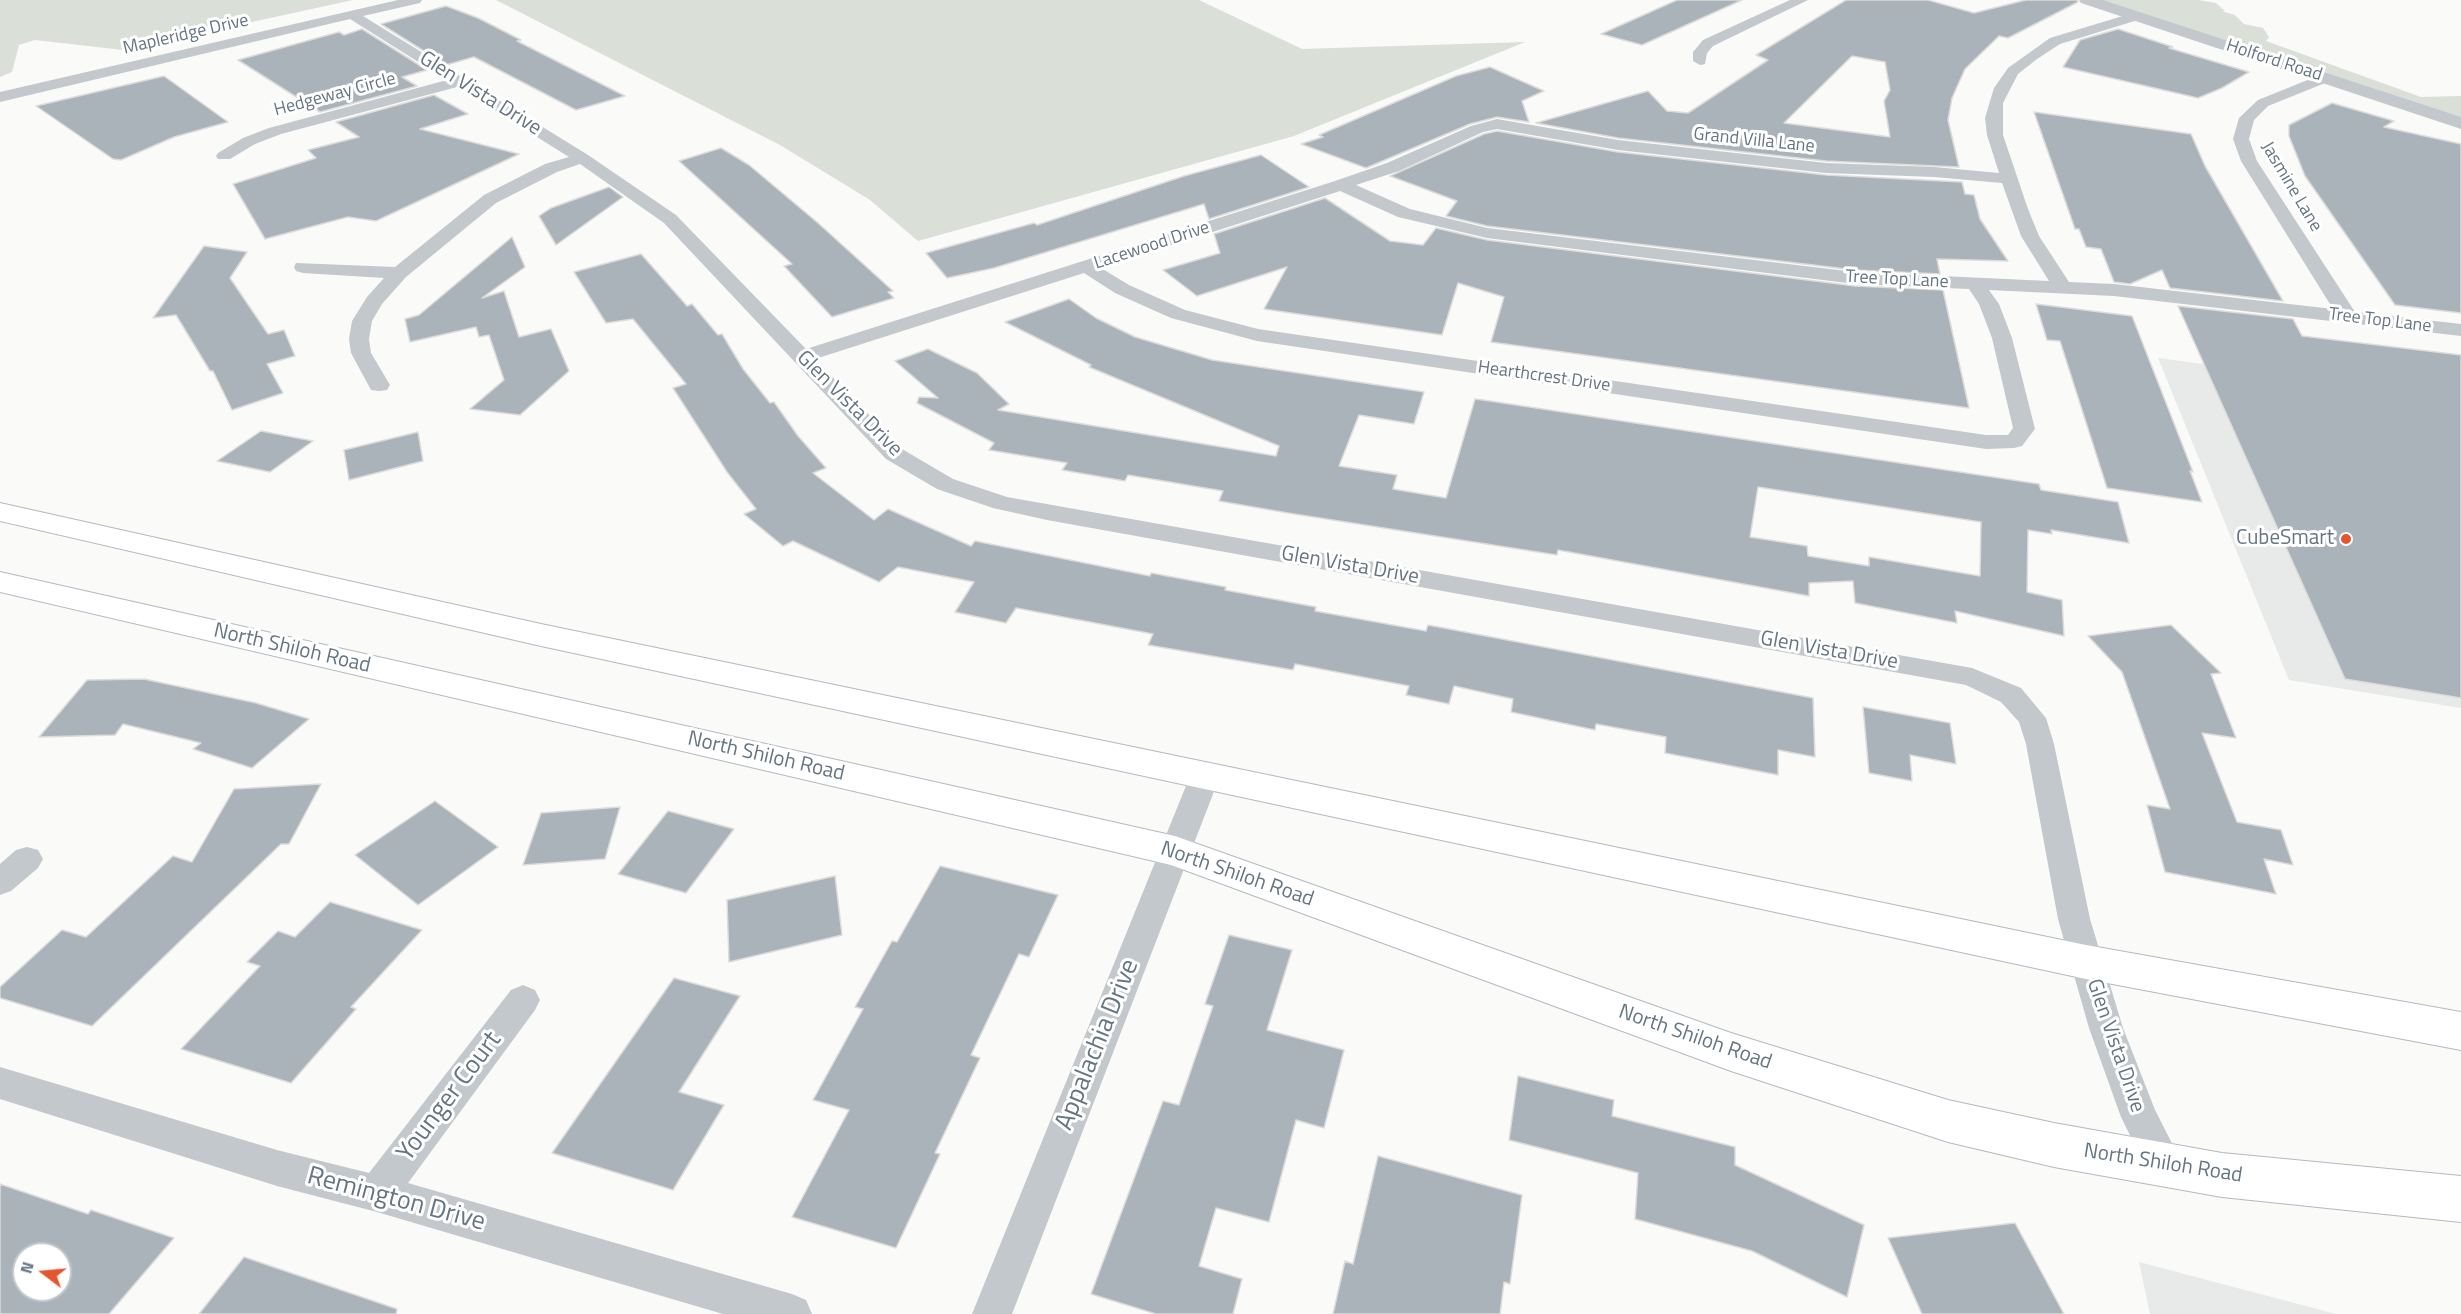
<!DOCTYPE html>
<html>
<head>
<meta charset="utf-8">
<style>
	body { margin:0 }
	#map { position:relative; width:2461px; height:1314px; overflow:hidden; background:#fafaf8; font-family:"Titillium Web",sans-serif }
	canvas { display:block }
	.north { position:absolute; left:12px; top:1242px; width:60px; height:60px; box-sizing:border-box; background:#fff; border:2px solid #c1c8cd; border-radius:50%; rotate:286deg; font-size:16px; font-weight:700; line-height:24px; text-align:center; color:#657683 }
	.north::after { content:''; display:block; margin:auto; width:21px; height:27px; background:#e4572e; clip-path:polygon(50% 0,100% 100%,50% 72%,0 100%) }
</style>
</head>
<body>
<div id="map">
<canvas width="2461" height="1314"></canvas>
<div class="north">N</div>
</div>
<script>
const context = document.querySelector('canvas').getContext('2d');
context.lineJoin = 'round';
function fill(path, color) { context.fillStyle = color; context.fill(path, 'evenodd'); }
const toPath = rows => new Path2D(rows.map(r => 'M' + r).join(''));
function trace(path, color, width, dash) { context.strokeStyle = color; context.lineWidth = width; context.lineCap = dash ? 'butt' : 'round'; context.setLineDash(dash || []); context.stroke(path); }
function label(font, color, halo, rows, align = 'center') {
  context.font = font + ' "Titillium Web",sans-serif'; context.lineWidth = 6; context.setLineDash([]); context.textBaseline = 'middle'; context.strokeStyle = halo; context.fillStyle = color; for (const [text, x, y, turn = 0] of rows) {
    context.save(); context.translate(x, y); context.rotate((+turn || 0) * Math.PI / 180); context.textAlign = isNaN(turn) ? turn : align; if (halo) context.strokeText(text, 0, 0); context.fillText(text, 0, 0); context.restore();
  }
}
const built = toPath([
	[2158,358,2461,398,2461,708,2289,680],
	[2139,1262,2336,1314,2150,1314]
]);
const green = toPath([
	[0,0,353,0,123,50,35,40,19,45,12,72,0,77],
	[496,0,1199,0,1302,49,1525,42,1294,136,918,241,870,200,780,145],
	[2102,0,2198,0,2216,3,2225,11,2221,11,2235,15,2244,24,2263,28,2269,37,2266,41,2421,97,2461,96,2461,118]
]);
const building = toPath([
	[1677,0,1742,0,1642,45,1601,34,1677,0],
	[1846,0,1928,0,1974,13,2026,0,2077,0,2078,2,2008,38,1999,36,1965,69,1952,98,1948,120,1959,167,1826,161,1618,138,1536,123,1648,91,1667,111,1688,113,1768,60,1756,55,1846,0],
	[1852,56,1885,62,1890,90,1884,101,1890,137,1784,123,1852,56],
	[446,6,478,18,521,40,517,41,625,96,576,110,474,57,446,65,381,24,446,6],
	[362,29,427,70,402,77,417,86,320,112,238,60,339,32,344,35,362,29],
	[2118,29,2173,47,2169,48,2249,72,2222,88,2198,98,2063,67,2080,40,2118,29],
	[1490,67,1544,91,1522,101,1529,122,1497,117,1470,124,1366,168,1301,144,1323,137,1319,135,1456,76,1490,67],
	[164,76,228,122,174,137,121,160,113,159,36,106,164,76],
	[434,95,468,114,420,129,519,154,376,221,348,217,265,239,233,184,316,158,308,150,359,137,336,122,434,95],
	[2332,103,2394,121,2384,127,2461,144,2461,313,2395,305,2305,176,2289,136,2289,125,2332,103],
	[2034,112,2191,134,2205,166,2283,301,2170,288,2162,270,2130,284,2114,282,2101,249,2086,247,2079,229,2075,229,2034,112],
	[1497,131,1618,152,1826,175,1962,182,1965,194,1974,195,1980,219,2008,261,1937,259,1940,274,1855,270,1487,226,1446,216,1457,201,1390,176,1484,134,1497,131],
	[721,148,749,165,818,223,893,291,888,292,894,298,832,317,784,266,792,264,679,161,721,148],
	[1261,155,1309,187,1209,219,1204,204,994,268,947,278,926,253,1034,223,1037,225,1184,176,1261,155],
	[609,187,623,197,556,245,539,216,551,208,609,187],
	[1325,198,1390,241,1423,245,1436,228,1487,240,1855,286,1943,290,1969,408,1491,342,1504,297,1458,283,1442,335,1264,309,1287,267,1197,296,1163,270,1220,253,1214,234,1325,198],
	[512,237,525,267,482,298,504,291,519,337,551,329,569,371,520,415,470,409,504,380,489,335,479,337,476,327,410,342,405,319,419,315,512,237],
	[204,246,247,252,230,278,268,334,284,330,295,356,267,364,283,393,232,410,213,371,210,371,176,315,153,318,204,246],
	[641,254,687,306,692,304,718,335,722,334,743,369,770,403,774,402,798,436,826,468,813,473,874,520,888,509,971,546,975,541,1150,576,1151,573,1226,587,1225,590,1316,607,1315,611,1426,631,1428,625,1813,698,1815,757,1778,750,1778,775,1665,753,1666,737,1596,724,1595,730,1511,712,1513,699,1454,686,1449,704,1406,695,1409,686,1295,664,1293,670,1148,645,1153,634,1016,608,1006,623,955,612,974,582,898,567,879,582,793,541,783,546,744,514,756,509,727,472,673,388,686,384,633,319,606,323,574,272,641,254],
	[1069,299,1096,318,1135,337,1212,360,1424,392,1414,424,1359,415,1339,466,1397,475,1393,489,1446,498,1475,399,1483,400,2039,484,2041,490,2118,502,2129,543,2051,530,2052,534,2028,530,2027,592,2062,600,2064,636,1955,611,1957,623,1855,603,1853,581,1809,583,1809,596,1558,550,1557,555,1288,513,1219,501,1223,491,1128,475,1125,481,1062,470,1067,463,989,450,994,443,917,403,919,397,938,398,895,361,928,349,977,373,1009,404,998,410,1276,456,1279,446,1089,367,1091,365,1005,322,1069,299],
	[1758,487,1981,522,1980,576,1869,557,1869,566,1808,556,1807,546,1750,537,1758,487],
	[2036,304,2132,316,2193,472,2190,471,2202,502,2107,488,2060,341,2047,340,2036,304],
	[2178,306,2293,319,2302,336,2461,355,2461,698,2345,679,2178,306],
	[261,431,313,441,270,472,217,461,261,431],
	[418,432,423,461,349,480,344,450,418,432],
	[2171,625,2221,673,2211,674,2236,738,2202,733,2237,822,2281,830,2293,865,2264,859,2276,894,2165,872,2147,805,2170,809,2122,672,2088,636,2171,625],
	[144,679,256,703,309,719,252,768,193,749,201,743,123,724,115,735,39,737,87,680,144,679],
	[1863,707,1950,723,1956,764,1910,755,1912,781,1869,773,1863,707],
	[321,784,289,844,281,844,92,1026,0,998,0,987,62,930,86,937,173,856,192,862,234,789,321,784],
	[435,801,498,847,418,905,355,855,435,801],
	[620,807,605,859,523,865,541,813,620,807],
	[668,811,734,829,686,893,618,874,668,811],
	[940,866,1058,895,1029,957,1019,954,971,1055,980,1058,935,1153,940,1154,896,1248,792,1217,849,1110,813,1100,863,1009,855,1007,892,941,897,942,940,866],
	[835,876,842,935,729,962,727,900,835,876],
	[330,902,422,930,351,1007,356,1009,291,1083,181,1049,260,966,247,962,278,931,295,937,330,902],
	[1229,935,1292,950,1267,1030,1344,1050,1324,1128,1296,1120,1269,1222,1216,1208,1199,1266,1242,1279,1233,1314,1156,1314,1091,1294,1163,1101,1179,1105,1213,1006,1205,1004,1229,935],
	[674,978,740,996,679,1092,724,1105,673,1190,552,1153,674,978],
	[1518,1076,1614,1100,1612,1116,1735,1147,1735,1165,1864,1225,1847,1297,1752,1251,1635,1219,1638,1173,1509,1140,1518,1076],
	[1378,1156,1522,1195,1510,1284,1504,1282,1500,1314,1333,1314,1345,1261,1353,1264,1378,1156],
	[0,1184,88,1214,91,1210,174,1238,109,1314,0,1314,0,1184],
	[24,1254,60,1254,60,1290,24,1290,24,1254],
	[2015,1223,2064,1314,1922,1314,1888,1238,2015,1223],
	[244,1257,397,1309,396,1314,199,1314,244,1257]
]);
const minor = toPath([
	[398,0,422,0,420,3,363,16,588,155,676,215,806,349,1335,181,1387,163,1471,126,1497,119,1618,140,1826,163,1934,167,1999,173,1987,135,1985,118,1994,88,2008,68,2050,38,2136,12,2143,16,2141,19,2060,44,2037,59,2018,74,2003,103,2003,135,2028,209,2039,236,2069,282,2114,284,2333,309,2241,161,2233,139,2239,118,2258,100,2320,75,2330,75,2332,78,2330,81,2268,106,2254,120,2249,139,2257,161,2355,312,2461,324,2461,336,2114,296,1989,290,1999,304,2012,338,2035,429,2022,446,2014,448,1986,449,1257,341,1171,318,1115,293,1084,273,815,359,902,449,953,479,1007,497,1972,668,2021,688,2046,718,2054,744,2090,919,2123,1028,2155,1110,2183,1165,2177,1178,2164,1183,2151,1178,2121,1117,2089,1028,2058,919,2026,744,2019,722,2001,702,1966,685,1047,520,993,508,937,489,886,459,664,223,580,164,557,172,496,203,406,277,382,304,372,321,369,339,371,353,390,385,387,390,379,391,371,390,351,353,349,339,352,321,367,297,384,278,303,273,296,271,294,267,296,263,395,267,484,195,545,164,569,157,457,87,281,134,255,144,230,159,218,159,216,156,218,153,243,138,269,128,447,80,350,19,0,102,0,92,398,0],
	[1497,129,1618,150,1826,173,1934,177,2002,183,2021,236,2049,281,1855,272,1487,228,1410,209,1356,185,1399,171,1483,132,1497,129],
	[1340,191,1398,217,1487,238,1855,284,1969,289,1979,304,1992,338,2013,428,2008,435,1986,435,1258,329,1185,310,1129,285,1101,268,1340,191],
	[1790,0,1808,0,1713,46,1707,53,1705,64,1700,65,1693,61,1693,52,1703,40,1790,0],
	[1205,765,1215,768,1220,776,1012,1314,972,1314,1190,776,1195,768,1205,765],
	[27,847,38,850,43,859,38,868,11,891,0,895,0,864,16,850,27,847],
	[523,985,535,990,540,1000,535,1010,408,1183,792,1294,806,1300,812,1314,723,1314,377,1212,277,1186,0,1099,0,1067,277,1150,369,1173,511,990,523,985]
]);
const tertiary = toPath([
	[2079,0,2103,0,2461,117,2461,129,2081,3,2079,0]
]);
const secondary = toPath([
	[0,503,541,624,2086,945,2461,1012,2461,1050,2086,979,541,646,0,521,0,503],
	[0,572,1175,836,1731,1033,1948,1100,2054,1123,2222,1153,2461,1176,2461,1222,2222,1197,2054,1167,1948,1142,1731,1071,1171,865,0,592,0,572]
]);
const markers = [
	[2346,539,6,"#e4572e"]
];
const farStreetnames = [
	["Mapleridge Drive",186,35,-13],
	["Holford Road",2274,61,18],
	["Hedgeway Circle",335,95,-15],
	["Grand Villa Lane",1754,141,6],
	["Jasmine Lane",2291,187,59],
	["Lacewood Drive",1152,246,-18],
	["Tree Top Lane",1897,280,3],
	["Tree Top Lane",2380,321,7],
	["Hearthcrest Drive",1544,377,8]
];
const streetNames = [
	["Glen Vista Drive",480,94,32],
	["Glen Vista Drive",849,404,45],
	["Glen Vista Drive",1350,566,10],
	["North Shiloh Road",292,649,13],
	["Glen Vista Drive",1829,651,10],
	["North Shiloh Road",766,757,13],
	["North Shiloh Road",1237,875,19],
	["North Shiloh Road",1695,1038,19],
	["Glen Vista Drive",2115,1046,71],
	["North Shiloh Road",2163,1164,9]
];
const poiNames = [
	["CubeSmart",2334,539]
];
const nearStreetnames = [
	["Appalachia Drive",1098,1045,-68],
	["Younger Court",450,1097,-53],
	["Remington Drive",396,1200,15]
];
fill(built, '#e8e9e9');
fill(green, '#dadfd7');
fill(building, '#aab3b9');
trace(building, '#dcdcda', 1.5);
trace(secondary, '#b3babf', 2);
fill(minor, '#c3c8cc');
fill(tertiary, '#c3c8cc');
fill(secondary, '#fff');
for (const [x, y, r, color] of markers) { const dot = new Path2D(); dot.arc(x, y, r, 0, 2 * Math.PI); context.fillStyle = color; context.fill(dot); trace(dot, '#fff', 2); }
label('18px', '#657683', '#fff', farStreetnames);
label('21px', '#657683', '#fff', streetNames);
label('21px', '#657683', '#fff', poiNames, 'right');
label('26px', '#657683', '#fff', nearStreetnames);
</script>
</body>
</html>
